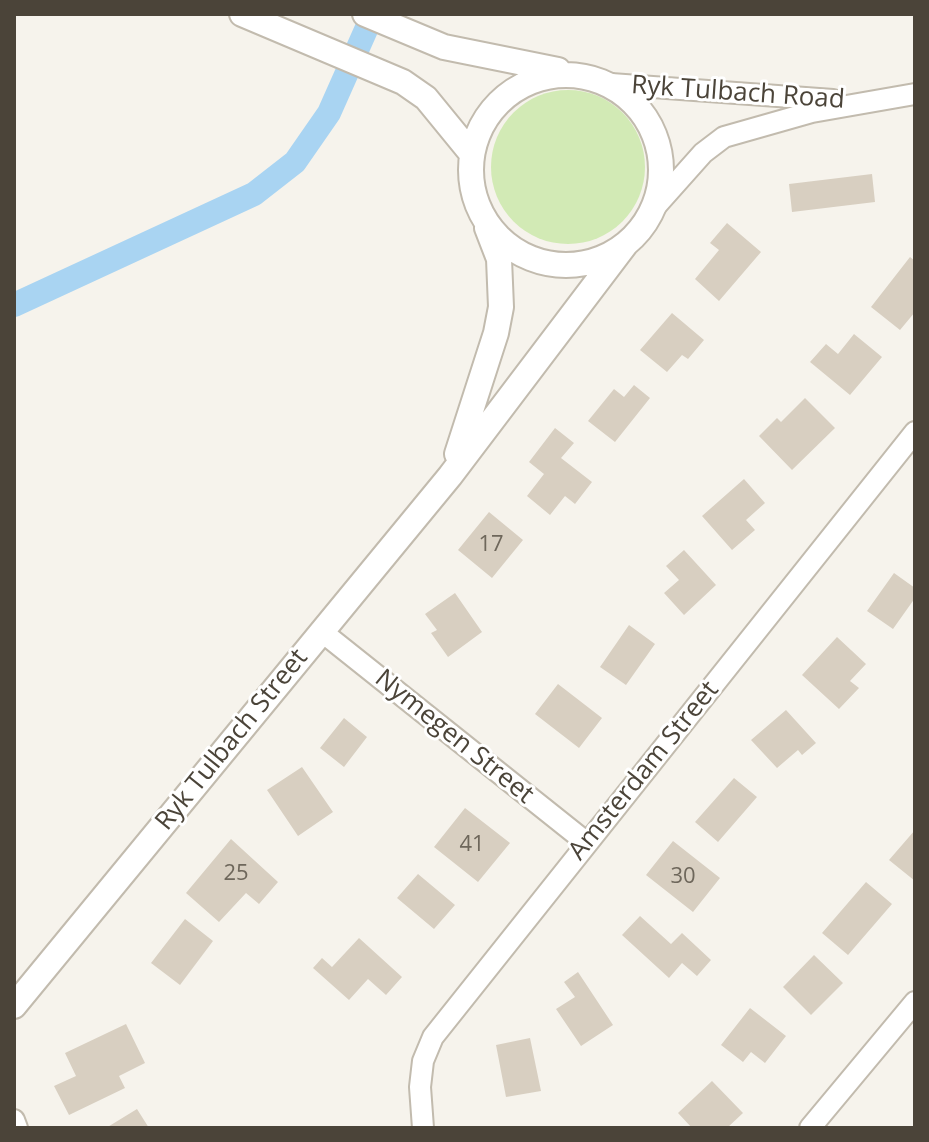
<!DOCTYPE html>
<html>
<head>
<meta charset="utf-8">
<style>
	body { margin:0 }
	#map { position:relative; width:929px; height:1142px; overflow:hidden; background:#f6f3ec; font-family:"Open Sans",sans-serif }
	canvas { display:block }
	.frame { position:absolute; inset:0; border:16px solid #4b4439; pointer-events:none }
</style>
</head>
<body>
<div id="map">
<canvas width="929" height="1142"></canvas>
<div class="frame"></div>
</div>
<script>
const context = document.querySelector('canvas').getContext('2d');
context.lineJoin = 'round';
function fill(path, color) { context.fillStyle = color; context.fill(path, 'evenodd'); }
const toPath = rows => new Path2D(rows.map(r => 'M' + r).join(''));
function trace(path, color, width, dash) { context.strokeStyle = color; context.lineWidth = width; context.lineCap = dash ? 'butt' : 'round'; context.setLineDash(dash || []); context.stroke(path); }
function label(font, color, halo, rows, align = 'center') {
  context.font = font + ' "Open Sans",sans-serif'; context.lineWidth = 6; context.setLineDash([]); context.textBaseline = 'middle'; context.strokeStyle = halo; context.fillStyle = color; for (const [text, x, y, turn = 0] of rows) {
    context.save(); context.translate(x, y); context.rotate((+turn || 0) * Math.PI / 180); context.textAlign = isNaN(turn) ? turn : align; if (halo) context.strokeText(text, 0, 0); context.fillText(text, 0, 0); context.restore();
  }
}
const green = toPath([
	'491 167a77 77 0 1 1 154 0a77 77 0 1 1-154 0Z'
]);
const canal = toPath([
	[14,305,254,194,295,162,329,113,373,14]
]);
const building = toPath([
	[872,174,875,202,792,212,789,184],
	[727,223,761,252,719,301,695,279,719,250,710,243],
	[910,257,915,261,915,312,900,330,871,307],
	[672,313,704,340,688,359,682,355,667,372,640,350],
	[854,334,882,357,850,395,810,362,826,344,838,354],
	[634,385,650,398,615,442,588,421,614,389,624,397],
	[805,398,835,428,792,470,759,436,777,418,781,422],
	[555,428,574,443,561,458,592,482,575,504,565,496,550,515,527,496,544,474,529,462],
	[744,479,765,503,746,520,755,530,732,550,702,516],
	[489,512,523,540,492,578,458,550],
	[684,550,716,585,684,615,664,593,679,580,666,566],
	[894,573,915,588,915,598,893,629,867,611],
	[455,593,482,632,448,657,431,633,437,630,425,614],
	[629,625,655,644,626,685,600,667],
	[837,637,866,664,850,681,859,688,839,709,802,675],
	[558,684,602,718,579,748,535,714],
	[786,710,816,743,802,755,798,750,777,768,751,740],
	[344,718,367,737,344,767,320,748],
	[302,767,333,812,298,836,267,790],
	[734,778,757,797,718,842,695,822],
	[465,808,510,843,478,882,434,847],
	[915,830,915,881,889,860],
	[231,839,278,882,259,904,246,893,219,922,186,893],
	[673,841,720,878,693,912,646,875],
	[418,874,455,905,434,929,397,898],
	[866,882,892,904,848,955,822,933],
	[640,916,671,944,682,933,711,960,697,976,682,963,669,978,622,935],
	[185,919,213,941,180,985,151,963],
	[359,938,402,977,386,995,368,979,349,1000,313,968,322,958,332,967],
	[814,955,843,983,811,1015,783,987],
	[578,972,613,1025,581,1046,556,1009,575,997,564,982],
	[750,1008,786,1036,765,1063,751,1052,743,1062,721,1045],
	[126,1024,145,1063,119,1076,125,1088,69,1115,54,1086,76,1076,65,1053],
	[530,1038,541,1091,506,1097,496,1045],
	[712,1081,743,1113,727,1128,692,1128,678,1113],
	[137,1109,149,1128,106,1128]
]);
const minor = toPath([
	[611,84,833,100],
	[654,208,703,153,724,137,812,112,915,94],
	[321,631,587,843],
	[14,1120,17,1128],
	[423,1128,420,1087,423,1061,433,1037,915,432],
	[810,1128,915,1002]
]);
const tertiary = toPath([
	[242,14,403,82,426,98,471,153],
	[365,14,444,47,558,70],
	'471 170a95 95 0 1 1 190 0a95 95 0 1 1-190 0Z',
	[457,454,496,333,501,307,499,259,487,228],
	[14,1006,450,476,625,245]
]);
const numberNames = [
	["17",491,545],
	["41",472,845],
	["25",236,874],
	["30",683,877]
];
const streetNames = [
	["Ryk Tulbach Road",738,93,4],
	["Nymegen Street",454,737,39],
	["Ryk Tulbach Street",232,740,-51],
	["Amsterdam Street",644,771,-51]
];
fill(green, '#d2eab5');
trace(canal, '#a9d4f2', 24);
fill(building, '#d8cfc1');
trace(minor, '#c2bbae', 24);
trace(tertiary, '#c2bbae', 28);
trace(minor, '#fff', 20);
trace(tertiary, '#fff', 24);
label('22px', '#6e675b', null, numberNames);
label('26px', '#4b4439', '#fff', streetNames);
</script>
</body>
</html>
